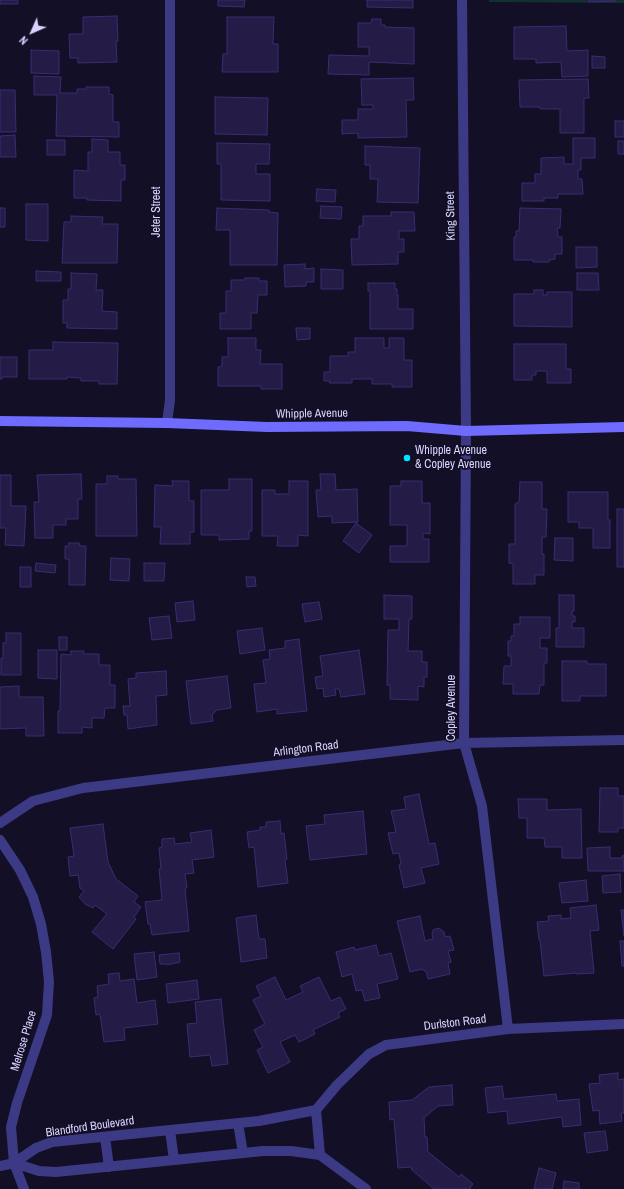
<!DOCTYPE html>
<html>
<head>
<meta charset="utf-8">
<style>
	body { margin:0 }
	#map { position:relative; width:624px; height:1189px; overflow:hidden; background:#130f26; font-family:"Archivo Narrow",sans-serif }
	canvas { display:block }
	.north { position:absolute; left:12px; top:12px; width:40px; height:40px; -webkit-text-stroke:3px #130f26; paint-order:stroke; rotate:225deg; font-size:11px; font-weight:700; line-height:16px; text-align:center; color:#d9d4ff }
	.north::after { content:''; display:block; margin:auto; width:14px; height:18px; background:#d9d4ff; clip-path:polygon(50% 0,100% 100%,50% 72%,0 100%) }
</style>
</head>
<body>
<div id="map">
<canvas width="624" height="1189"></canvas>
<div class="north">N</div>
</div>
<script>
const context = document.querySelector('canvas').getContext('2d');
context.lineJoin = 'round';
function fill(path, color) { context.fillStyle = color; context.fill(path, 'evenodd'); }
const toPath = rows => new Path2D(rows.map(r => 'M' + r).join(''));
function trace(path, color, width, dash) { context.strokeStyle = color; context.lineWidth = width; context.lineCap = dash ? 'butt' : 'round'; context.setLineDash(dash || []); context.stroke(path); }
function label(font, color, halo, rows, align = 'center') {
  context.font = font + ' "Archivo Narrow",sans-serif'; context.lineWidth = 3.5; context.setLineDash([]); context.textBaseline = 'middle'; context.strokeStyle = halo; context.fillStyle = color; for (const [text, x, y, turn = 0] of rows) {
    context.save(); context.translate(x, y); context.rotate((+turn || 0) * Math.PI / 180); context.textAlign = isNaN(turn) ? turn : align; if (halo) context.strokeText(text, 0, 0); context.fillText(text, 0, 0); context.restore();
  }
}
const green = toPath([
	[489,0,624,0,624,3,489,2]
]);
const building = toPath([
	[0,0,18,0,18,4,0,4,0,0],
	[218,0,245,0,244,7,218,6,218,0],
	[367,0,413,0,413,8,367,7,367,0],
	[589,0,615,0,615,1,589,2,589,0],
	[117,16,118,41,116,41,117,62,78,63,78,58,70,58,69,34,83,34,83,17,117,16],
	[227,17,274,17,273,44,278,44,278,72,222,72,223,54,227,54,227,17],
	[372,19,381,19,381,25,385,25,385,27,414,28,414,64,369,62,369,75,328,74,329,55,369,56,369,47,358,47,358,23,371,23,372,19],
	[566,26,567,51,588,50,588,76,562,77,561,62,536,63,536,59,514,59,514,27,566,26],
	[31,50,59,51,59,74,31,73,31,50],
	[592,56,605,57,605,68,592,68,592,56],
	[34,76,61,77,60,93,77,93,77,89,86,89,86,87,109,87,109,94,113,95,113,122,119,122,119,137,56,136,57,95,34,95,34,76],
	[413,78,414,100,406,100,407,137,358,138,358,133,342,134,342,120,358,120,358,109,373,109,373,105,362,105,361,79,413,78],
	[588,79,589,98,584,98,584,133,560,133,560,109,540,109,540,107,520,107,519,80,588,79],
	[0,90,15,90,16,132,0,132,0,90],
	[215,97,268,98,267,135,215,134,215,97],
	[615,121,624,121,624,137,615,137,615,121],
	[15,135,16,157,0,157,0,136,15,135],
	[573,138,595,138,595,158,581,158,581,170,578,170,578,179,582,179,583,194,558,194,558,198,544,198,544,201,522,201,522,183,535,183,535,174,541,174,541,158,564,157,564,164,573,164,573,138],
	[92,139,108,140,108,152,120,152,120,165,125,165,125,180,121,180,121,201,87,200,87,198,74,198,74,170,88,171,88,152,92,152,92,139],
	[47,140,65,140,65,155,47,155,47,140],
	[618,141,624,141,624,154,618,154,618,141],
	[217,143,270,144,269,164,256,164,256,174,270,174,270,201,221,200,221,164,217,164,217,143],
	[365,146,420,148,418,203,377,202,378,179,370,179,370,165,365,165,365,146],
	[317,189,336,190,335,202,316,201,317,189],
	[26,204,48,204,48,241,26,240,26,204],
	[321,206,342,207,341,219,320,218,321,206],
	[0,208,5,208,5,227,0,227,0,208],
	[217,208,269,210,269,212,278,213,277,265,230,265,230,230,216,230,217,208],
	[520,208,561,209,560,228,557,228,558,237,562,237,562,254,555,254,555,259,549,260,549,262,533,262,533,260,514,260,514,237,516,237,516,231,519,231,520,208],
	[391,212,414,212,415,231,399,231,399,239,404,239,404,252,398,252,398,264,352,265,351,239,359,239,359,226,363,226,363,216,391,216,391,212],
	[71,216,103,217,102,224,118,224,117,263,62,263,64,222,71,222,71,216],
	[576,247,597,247,597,267,576,268,576,247],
	[305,264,305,269,314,268,314,282,306,282,306,286,285,287,284,265,305,264],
	[321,269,343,270,343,289,321,289,321,269],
	[36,271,61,272,61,281,36,281,36,271],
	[71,273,97,274,96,290,103,290,102,311,117,312,117,329,67,328,67,323,63,323,63,300,68,300,68,289,71,289,71,273],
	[577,273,598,273,599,290,577,290,577,273],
	[245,278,259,278,259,281,267,281,267,295,258,295,257,313,251,313,251,329,220,329,220,313,226,313,226,291,231,291,231,280,245,280,245,278],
	[368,283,395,283,395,289,397,289,397,295,398,295,398,309,413,309,413,329,370,329,370,291,368,291,368,283],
	[534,290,543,290,543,295,547,295,547,292,572,292,572,327,514,326,514,294,534,294,534,290],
	[296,328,310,328,310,339,297,340,296,328],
	[228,338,256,338,256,350,261,350,260,364,282,364,282,389,261,389,261,386,218,386,218,367,222,366,222,357,228,357,228,338],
	[355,338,384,338,384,348,389,348,389,338,404,338,404,360,412,360,412,387,392,387,392,384,372,384,372,379,352,379,352,383,329,383,330,381,324,381,324,372,330,372,330,356,348,356,348,352,355,352,355,338],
	[53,342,118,343,117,384,99,384,99,381,81,381,81,378,67,377,67,379,29,379,29,350,53,350,53,342],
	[514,344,566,344,566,369,571,369,571,383,547,383,547,371,536,371,536,375,532,375,532,380,514,380,514,344],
	[0,357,17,357,17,377,2,377,2,379,0,379,0,357],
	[81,474,82,499,78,499,78,519,66,519,66,525,53,525,53,538,35,538,34,502,39,502,37,475,81,474],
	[320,474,335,474,336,490,357,489,358,522,332,523,332,516,318,517,316,490,321,490,320,474],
	[0,475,11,475,11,506,26,506,24,546,5,545,6,528,0,528,0,475],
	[107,476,118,476,118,479,136,479,137,536,96,536,96,484,107,484,107,476],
	[229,479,252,479,252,531,249,531,249,539,219,540,219,535,201,535,201,490,229,490,229,479],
	[172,481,189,481,189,501,194,501,194,532,190,532,190,544,160,544,161,527,154,527,155,485,173,486,172,481],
	[289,481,308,481,308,536,298,535,298,546,277,546,278,536,262,536,262,490,275,490,275,494,289,494,289,481],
	[401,481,422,481,422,503,430,503,430,534,423,533,423,539,429,539,429,562,390,562,390,546,407,546,407,525,390,525,390,486,401,486,401,481],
	[520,482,542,482,542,509,547,509,546,537,542,537,542,554,544,554,544,575,535,575,535,584,513,584,513,564,509,563,509,544,515,544,515,504,519,502,520,482],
	[568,492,608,492,608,520,610,520,610,548,593,548,593,528,579,528,579,522,568,522,568,492],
	[617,509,624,509,624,567,617,567,617,509],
	[356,523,372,535,359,553,343,541,356,523],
	[555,538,573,538,573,561,554,560,555,538],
	[69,543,79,543,80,546,86,546,85,585,69,585,69,559,65,559,65,546,69,546,69,543],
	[111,558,130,559,129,581,110,580,111,558],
	[36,563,56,565,55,573,35,571,36,563],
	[144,563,165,563,164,581,144,581,144,563],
	[20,567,31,567,31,587,20,587,20,567],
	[246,577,255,577,256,586,247,587,246,577],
	[384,595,412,596,412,619,409,619,408,651,422,651,422,662,427,662,427,677,424,677,424,687,418,686,418,700,390,699,390,685,387,685,388,630,399,630,399,619,384,619,384,595],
	[559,595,574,595,574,611,572,611,572,616,575,616,575,622,572,622,572,628,584,628,584,647,556,647,556,628,559,628,559,595],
	[193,601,195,620,177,622,175,603,193,601],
	[319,602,322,619,305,622,302,604,319,602],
	[169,616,172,638,152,640,149,618,169,616],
	[520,617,550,617,550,638,540,638,540,648,547,648,547,663,544,663,544,685,540,685,539,694,513,694,513,684,503,684,504,666,511,666,511,656,508,656,508,641,511,641,511,636,514,636,514,624,520,624,520,617],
	[262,628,265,650,240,654,237,631,262,628],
	[6,633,21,633,21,675,1,675,1,658,3,658,3,643,6,643,6,633],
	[59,637,67,637,67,650,59,650,59,637],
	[299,639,307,711,277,714,277,709,257,712,254,684,266,683,263,660,270,659,269,650,285,648,285,641,299,639],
	[38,650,57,650,57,679,38,678,38,650],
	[359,650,365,694,341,697,339,689,335,689,336,695,324,697,323,688,317,689,315,677,323,676,320,656,359,650],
	[71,651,84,651,84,654,99,654,99,665,110,665,110,685,115,685,115,708,105,708,104,718,92,718,92,728,82,727,82,733,58,733,58,711,60,711,61,654,71,655,71,651],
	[562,661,587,661,587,664,606,664,606,696,580,696,580,701,562,701,562,661],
	[166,671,167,695,156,696,157,725,128,729,127,715,124,715,123,706,130,706,128,679,136,678,136,673,166,671],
	[227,676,231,708,217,710,212,715,213,721,191,724,186,681,227,676],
	[19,686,19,697,43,697,44,736,26,736,26,728,0,729,0,687,19,686],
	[600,788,618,788,618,796,624,796,624,828,618,828,618,832,599,832,600,788],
	[419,794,429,844,435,843,439,864,421,868,425,883,404,888,399,865,401,864,399,853,393,854,388,833,396,832,391,811,406,809,404,797,419,794],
	[518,799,547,799,547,810,581,809,582,858,562,858,562,847,545,847,544,838,527,838,527,818,519,818,518,799],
	[363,811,367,854,310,860,306,826,325,824,324,815,363,811],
	[280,821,281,834,284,833,287,859,285,860,288,883,258,887,254,847,249,848,247,832,260,830,260,827,266,827,266,822,280,821],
	[103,824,108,862,116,879,138,896,134,902,141,907,134,917,136,919,113,949,92,932,107,914,95,905,93,908,85,904,79,897,84,891,80,888,78,875,70,876,68,857,74,856,70,828,103,824],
	[211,830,214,857,192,860,194,873,185,874,187,888,185,888,189,931,152,935,150,924,148,924,145,902,162,900,159,869,161,869,159,848,162,847,162,839,174,838,175,844,192,842,190,833,211,830],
	[610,847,610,858,622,858,622,856,624,855,624,871,588,871,587,848,610,847],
	[620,874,621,892,603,893,602,876,620,874],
	[586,880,588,901,562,903,559,883,586,880],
	[596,905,599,930,590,931,594,973,576,974,576,973,544,976,540,940,539,940,537,922,549,921,548,916,561,915,561,919,571,918,570,908,596,905],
	[621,910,624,910,624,936,621,910],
	[256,915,259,939,265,939,267,958,241,962,236,918,256,915],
	[420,916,425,941,433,939,432,934,433,930,439,928,444,932,445,937,450,936,454,950,448,951,451,962,448,963,450,974,428,979,426,971,424,971,423,969,410,972,397,921,420,916],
	[620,941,624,941,624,966,622,966,620,941],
	[376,945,379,956,391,953,398,979,377,984,380,998,365,1001,362,990,356,991,352,974,342,977,336,952,354,947,355,950,376,945],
	[154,952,157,977,137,980,134,954,154,952],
	[179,953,180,962,167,965,167,964,160,964,159,955,179,953],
	[119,973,120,981,134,979,137,1003,155,1000,158,1024,124,1028,125,1040,104,1042,100,1014,96,1015,94,998,98,997,97,986,109,984,108,974,119,973],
	[275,977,286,1000,303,992,300,986,319,977,331,1001,340,997,346,1009,338,1013,340,1017,313,1030,315,1034,299,1042,295,1035,280,1042,290,1062,268,1073,257,1050,263,1047,254,1030,265,1024,253,1000,261,996,256,986,275,977],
	[197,980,199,999,168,1003,166,984,197,980],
	[221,999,228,1064,212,1066,210,1055,190,1057,187,1024,197,1023,195,1002,221,999],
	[618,1073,618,1080,624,1079,624,1113,621,1113,622,1121,600,1124,599,1110,593,1111,589,1084,600,1083,599,1075,618,1073],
	[452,1085,453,1105,438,1106,424,1118,425,1137,427,1137,428,1150,427,1150,427,1151,459,1177,461,1174,473,1184,470,1188,471,1189,434,1189,412,1170,411,1167,398,1168,394,1119,390,1120,389,1102,412,1100,429,1087,452,1085],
	[502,1086,504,1099,556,1094,557,1101,579,1099,581,1125,563,1127,562,1117,508,1124,507,1111,488,1113,485,1088,502,1086],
	[605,1131,608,1150,587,1153,584,1133,605,1131],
	[539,1168,556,1173,552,1189,534,1189,539,1168],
	[564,1181,579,1183,579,1189,563,1189,564,1181]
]);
const street = toPath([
	[462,0,466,431,464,743,482,806,508,1029],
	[167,423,170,400,170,0],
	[0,823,33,801,83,788,464,743,624,740],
	[0,840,20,870,33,897,41,924,46,952,49,982,47,1015,17,1103,11,1127,14,1163,24,1189],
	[316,1110,337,1085,369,1054,386,1045,508,1029,624,1024],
	[316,1110,320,1155,366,1189],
	[238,1123,243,1153],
	[170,1130,174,1160],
	[105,1137,109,1167],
	[14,1163,39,1171,56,1172,263,1151,291,1151,320,1155],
	[0,1166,14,1163,36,1148,52,1142,259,1121,316,1110]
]);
const secondary = toPath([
	[0,421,167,423,267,427,407,426,466,431,624,427]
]);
const markers = [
	[407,458,4,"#00e5ff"]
];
const streetNames = [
	["Jeter Street",157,212,-90],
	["King Street",451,216,-91],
	["Whipple Avenue",312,414,-1],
	["Copley Avenue",452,708,-90],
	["Arlington Road",306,749,-7],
	["Durlston Road",455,1023,-7],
	["Melrose Place",24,1041,-73],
	["Blandford Boulevard",90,1127,-8]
];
const poiNames = [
	["Whipple Avenue",415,451],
	["& Copley Avenue",415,465]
];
fill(green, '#12302f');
fill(building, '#241b47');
trace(building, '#3b2d73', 1);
trace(street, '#3d3a85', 10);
trace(secondary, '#6f6bff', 10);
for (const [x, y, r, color] of markers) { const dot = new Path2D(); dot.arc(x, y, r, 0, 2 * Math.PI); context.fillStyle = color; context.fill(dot); trace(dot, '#130f26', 1.5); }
label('12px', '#d9d4ff', '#130f26', streetNames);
label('12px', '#d9d4ff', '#130f26', poiNames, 'left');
</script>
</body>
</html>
